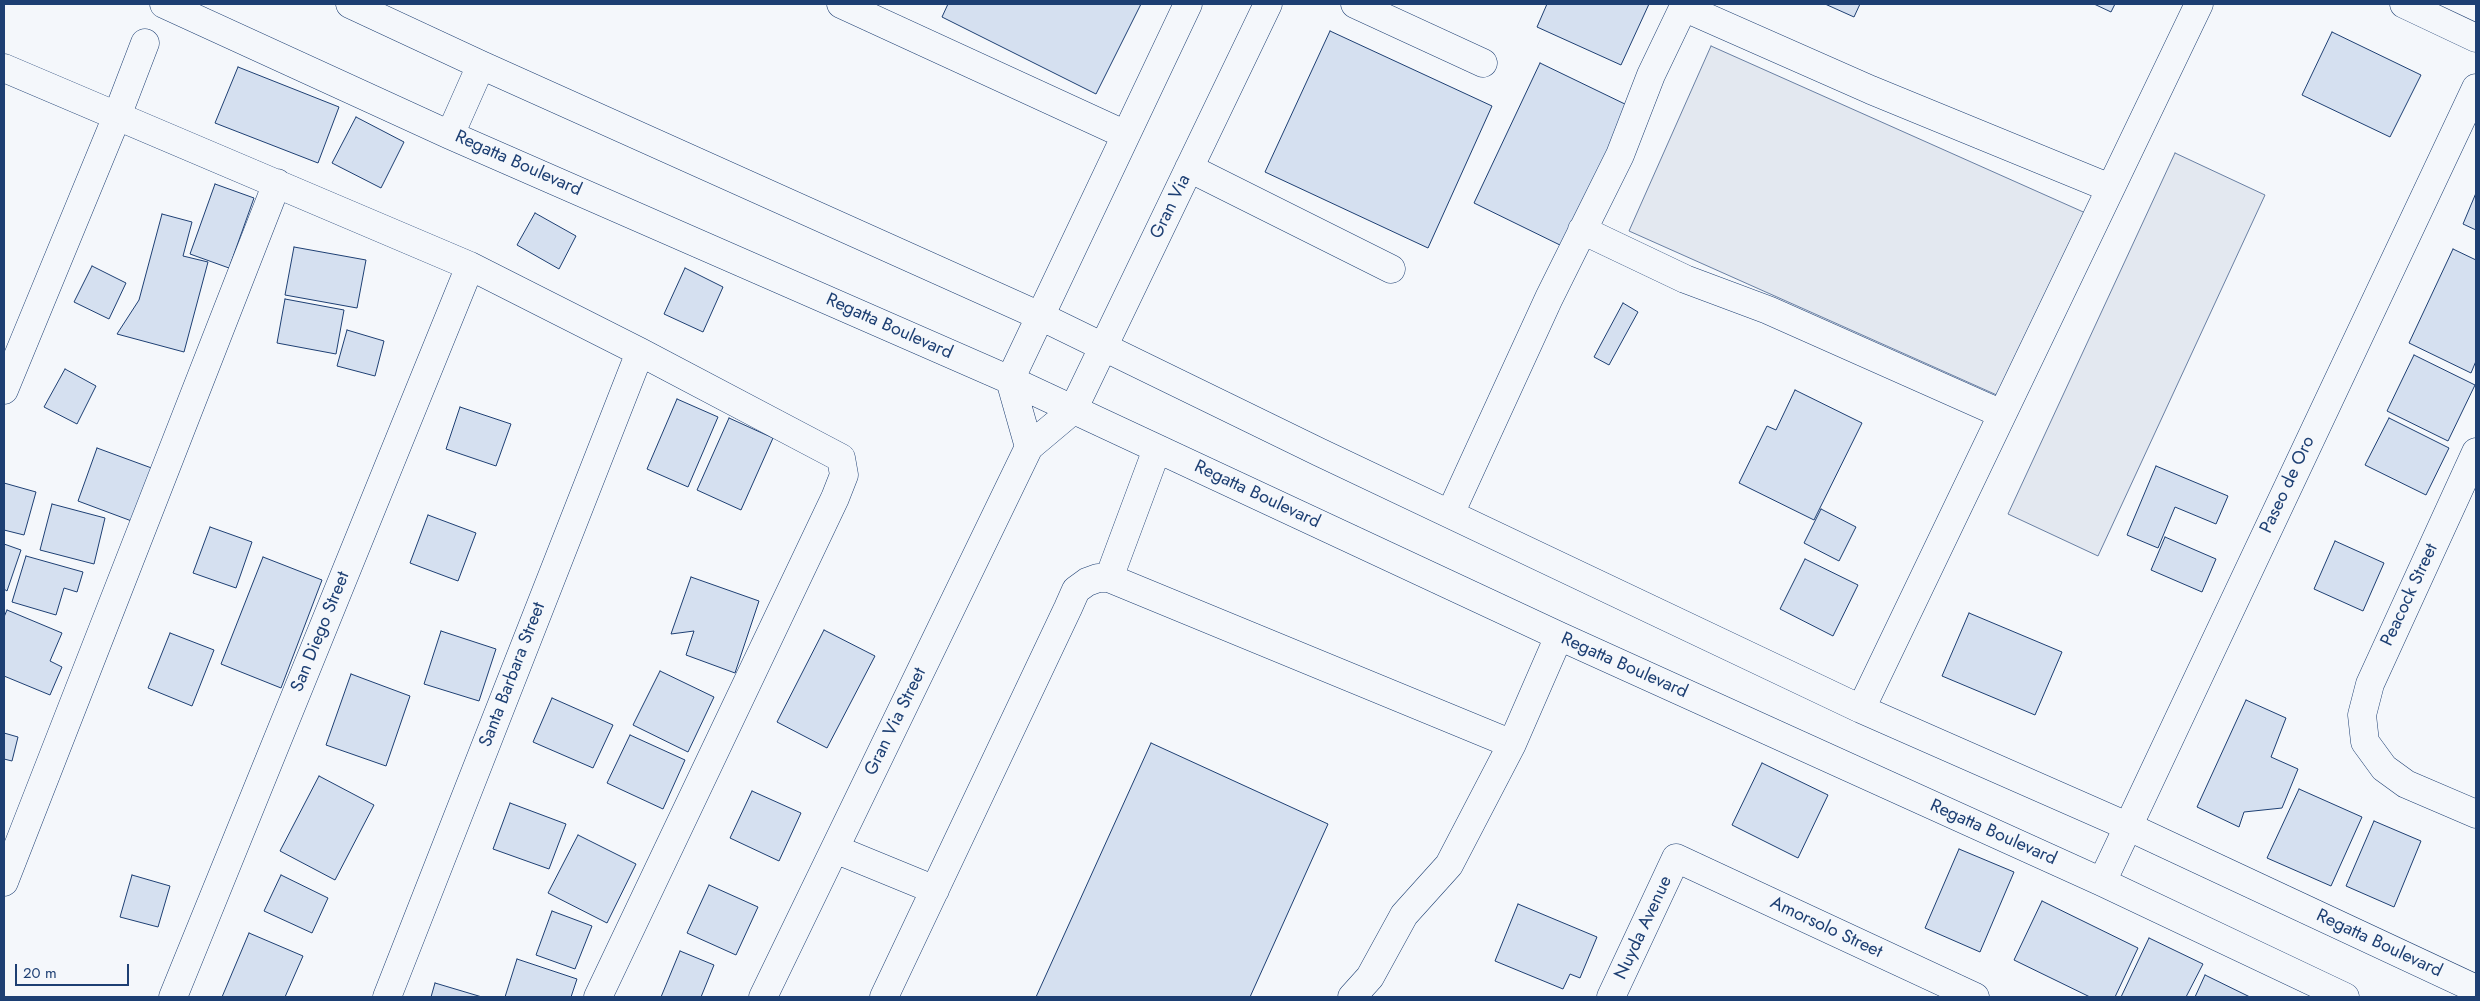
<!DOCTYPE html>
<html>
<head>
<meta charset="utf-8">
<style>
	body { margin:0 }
	#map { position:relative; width:2480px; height:1001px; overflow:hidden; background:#f4f7fb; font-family:Jost,sans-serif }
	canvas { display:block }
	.frame { position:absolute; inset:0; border:5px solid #1d3f73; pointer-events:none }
	.scale { position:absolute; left:15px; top:964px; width:114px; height:22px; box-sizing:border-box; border:2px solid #1d3f73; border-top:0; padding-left:6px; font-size:15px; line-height:18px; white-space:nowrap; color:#1d3f73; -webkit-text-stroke:4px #f4f7fb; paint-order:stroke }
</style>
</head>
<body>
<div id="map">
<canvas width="2480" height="1001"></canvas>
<div class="frame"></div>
<div class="scale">20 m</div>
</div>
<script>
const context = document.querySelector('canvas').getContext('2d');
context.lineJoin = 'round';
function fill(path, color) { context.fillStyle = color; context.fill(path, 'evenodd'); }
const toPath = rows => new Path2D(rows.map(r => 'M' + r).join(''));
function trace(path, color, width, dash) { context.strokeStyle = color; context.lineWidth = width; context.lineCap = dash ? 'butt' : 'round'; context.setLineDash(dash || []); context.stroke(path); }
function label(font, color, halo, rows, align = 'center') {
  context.font = font + ' Jost,sans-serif'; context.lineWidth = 4; context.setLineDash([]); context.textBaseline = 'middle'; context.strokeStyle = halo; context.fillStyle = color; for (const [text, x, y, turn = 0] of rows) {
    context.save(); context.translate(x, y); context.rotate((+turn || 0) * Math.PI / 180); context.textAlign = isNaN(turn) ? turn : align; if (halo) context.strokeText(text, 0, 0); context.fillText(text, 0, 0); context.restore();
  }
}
const parking = toPath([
	[1711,46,2090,215,2008,400,1629,231,1711,46],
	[2175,153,2265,195,2098,556,2008,514,2175,153]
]);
const building = toPath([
	[948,4,1141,4,1096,94,942,17,948,4],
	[1547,4,1649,4,1621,65,1537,27,1547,4],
	[1825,4,1860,4,1854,17,1825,4],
	[2094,4,2115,4,2111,12,2094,4],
	[1330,31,1492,106,1428,248,1265,172,1330,31],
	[2332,32,2421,75,2390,137,2302,95,2332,32],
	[1540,63,1629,106,1562,246,1474,203,1540,63],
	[238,67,339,107,318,163,215,123,238,67],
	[356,117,404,142,381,188,332,163,356,117],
	[215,184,254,198,229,268,190,254,215,184],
	[2476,193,2476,230,2463,224,2476,193],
	[535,213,576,236,559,269,517,245,535,213],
	[162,214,192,222,183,256,208,262,184,352,117,334,139,300,162,214],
	[294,247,366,260,357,308,285,295,294,247],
	[2453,249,2476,260,2476,361,2471,373,2409,343,2453,249],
	[92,266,126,283,109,319,74,302,92,266],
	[685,268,723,287,703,332,664,314,685,268],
	[285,299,344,310,336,354,277,343,285,299],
	[1623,303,1638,312,1609,365,1594,357,1623,303],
	[347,330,384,341,375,376,337,366,347,330],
	[2414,355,2475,385,2448,441,2387,411,2414,355],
	[65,369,96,386,77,424,44,407,65,369],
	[1795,390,1862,423,1814,520,1739,483,1767,426,1776,430,1795,390],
	[677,399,718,417,688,487,647,469,677,399],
	[460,407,511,424,496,466,446,449,460,407],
	[729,418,773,438,741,510,697,490,729,418],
	[2389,418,2449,448,2426,495,2365,465,2389,418],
	[97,448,157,470,137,523,78,501,97,448],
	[2156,466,2228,496,2216,524,2175,507,2158,548,2127,535,2156,466],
	[4,483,36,492,24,535,4,530,4,483],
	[52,504,105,518,94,564,40,550,52,504],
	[1821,509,1856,527,1839,561,1804,543,1821,509],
	[428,515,476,533,458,581,410,563,428,515],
	[210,527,252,542,236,588,193,573,210,527],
	[2165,537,2216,559,2202,592,2151,570,2165,537],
	[2335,541,2384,563,2363,611,2314,589,2335,541],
	[4,544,21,550,7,591,4,589,4,544],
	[26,556,83,572,77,592,64,588,56,615,12,602,26,556],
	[263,557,322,580,281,688,221,664,263,557],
	[1805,559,1858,585,1833,636,1780,609,1805,559],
	[691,577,759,601,735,673,686,655,694,631,671,634,691,577],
	[7,610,62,633,50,661,62,667,50,695,4,676,4,617,7,610],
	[1969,613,2062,652,2035,715,1942,676,1969,613],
	[824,630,875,656,827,748,777,722,824,630],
	[441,631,496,649,479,701,424,684,441,631],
	[170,633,214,650,192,706,148,688,170,633],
	[660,671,714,697,688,752,633,725,660,671],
	[351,674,410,696,386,766,326,745,351,674],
	[552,698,613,725,593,768,533,742,552,698],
	[2246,700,2286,718,2271,757,2298,769,2282,808,2244,812,2239,827,2197,807,2246,700],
	[4,733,18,737,12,761,4,759,4,733],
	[630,735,685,760,663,809,607,783,630,735],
	[1151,743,1328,824,1250,997,1036,997,1151,743],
	[1762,763,1828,795,1798,858,1732,825,1762,763],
	[319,776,374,805,335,880,280,851,319,776],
	[2299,789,2362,817,2331,886,2267,858,2299,789],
	[752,791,801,813,779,861,730,838,752,791],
	[510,803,566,824,549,869,493,849,510,803],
	[2374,821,2421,841,2394,907,2346,886,2374,821],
	[578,835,636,864,607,923,548,893,578,835],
	[1959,849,2014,872,1980,952,1925,928,1959,849],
	[132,875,170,886,158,927,120,917,132,875],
	[281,875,328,898,312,933,264,911,281,875],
	[709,885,758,907,736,955,687,933,709,885],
	[2042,901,2138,948,2115,997,2090,997,2014,960,2042,901],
	[1518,904,1597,937,1580,978,1570,974,1563,989,1495,961,1518,904],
	[552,911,592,926,575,969,536,955,552,911],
	[249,933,303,956,285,997,222,997,249,933],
	[2149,938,2203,964,2186,997,2121,997,2149,938],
	[680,951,714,965,701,997,661,997,680,951],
	[517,959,577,979,571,997,505,997,517,959],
	[2205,975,2250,997,2195,997,2205,975],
	[435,983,482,997,431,997,435,983]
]);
const minor = toPath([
	[164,4,450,135,1010,380,1559,636,2102,882,2345,997],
	[350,4,481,65,1040,316,1319,452,1861,709,2127,826,2476,989],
	[841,4,1126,135],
	[1355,4,1483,63],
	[2404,4,2476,38],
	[1683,7,1871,90,2110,188],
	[4,68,470,266,640,352,841,458,844,475,835,498,598,997],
	[450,135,481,65],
	[1189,168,1391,269],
	[1582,230,1685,279,1768,310,2002,414],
	[4,390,117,116,145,43],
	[1029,447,1010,380,1188,4],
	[2476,452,2370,684,2362,715,2365,742,2384,768,2406,784,2476,814],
	[1450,514,1549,298,1620,155,1651,75,1685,4],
	[1109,578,1157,449],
	[1861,709,2199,4],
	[835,849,935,890],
	[4,882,277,183],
	[2102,882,2476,88],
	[173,997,470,266],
	[387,997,640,352],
	[763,997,1029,447,1073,410,1268,4],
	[884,997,1068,608,1076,590,1087,582,1098,578,1109,578,1512,744],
	[1352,997,1370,977,1404,915,1449,865,1512,744,1559,636],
	[1611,997,1676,858,1975,997]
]);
const streetNames = [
	["Regatta Boulevard",518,164,24],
	["Gran Via",1171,207,-64],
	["Regatta Boulevard",889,327,24],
	["Paseo de Oro",2288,485,-65],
	["Regatta Boulevard",1257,495,25],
	["Peacock Street",2410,595,-65],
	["San Diego Street",321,632,-68],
	["Regatta Boulevard",1624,666,24],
	["Santa Barbara Street",513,675,-69],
	["Gran Via Street",896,722,-64],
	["Regatta Boulevard",1993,833,24],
	["Nuyda Avenue",1644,928,-65],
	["Amorsolo Street",1826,928,25],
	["Regatta Boulevard",2379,944,25]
];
fill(parking, '#e3e8f0');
trace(parking, '#687fa3', 1);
fill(building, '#d5e0f0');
trace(building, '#1d3f73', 1);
trace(minor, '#1d3f73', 29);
trace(minor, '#f4f7fb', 28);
label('18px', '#1d3f73', '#f4f7fb', streetNames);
</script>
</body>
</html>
